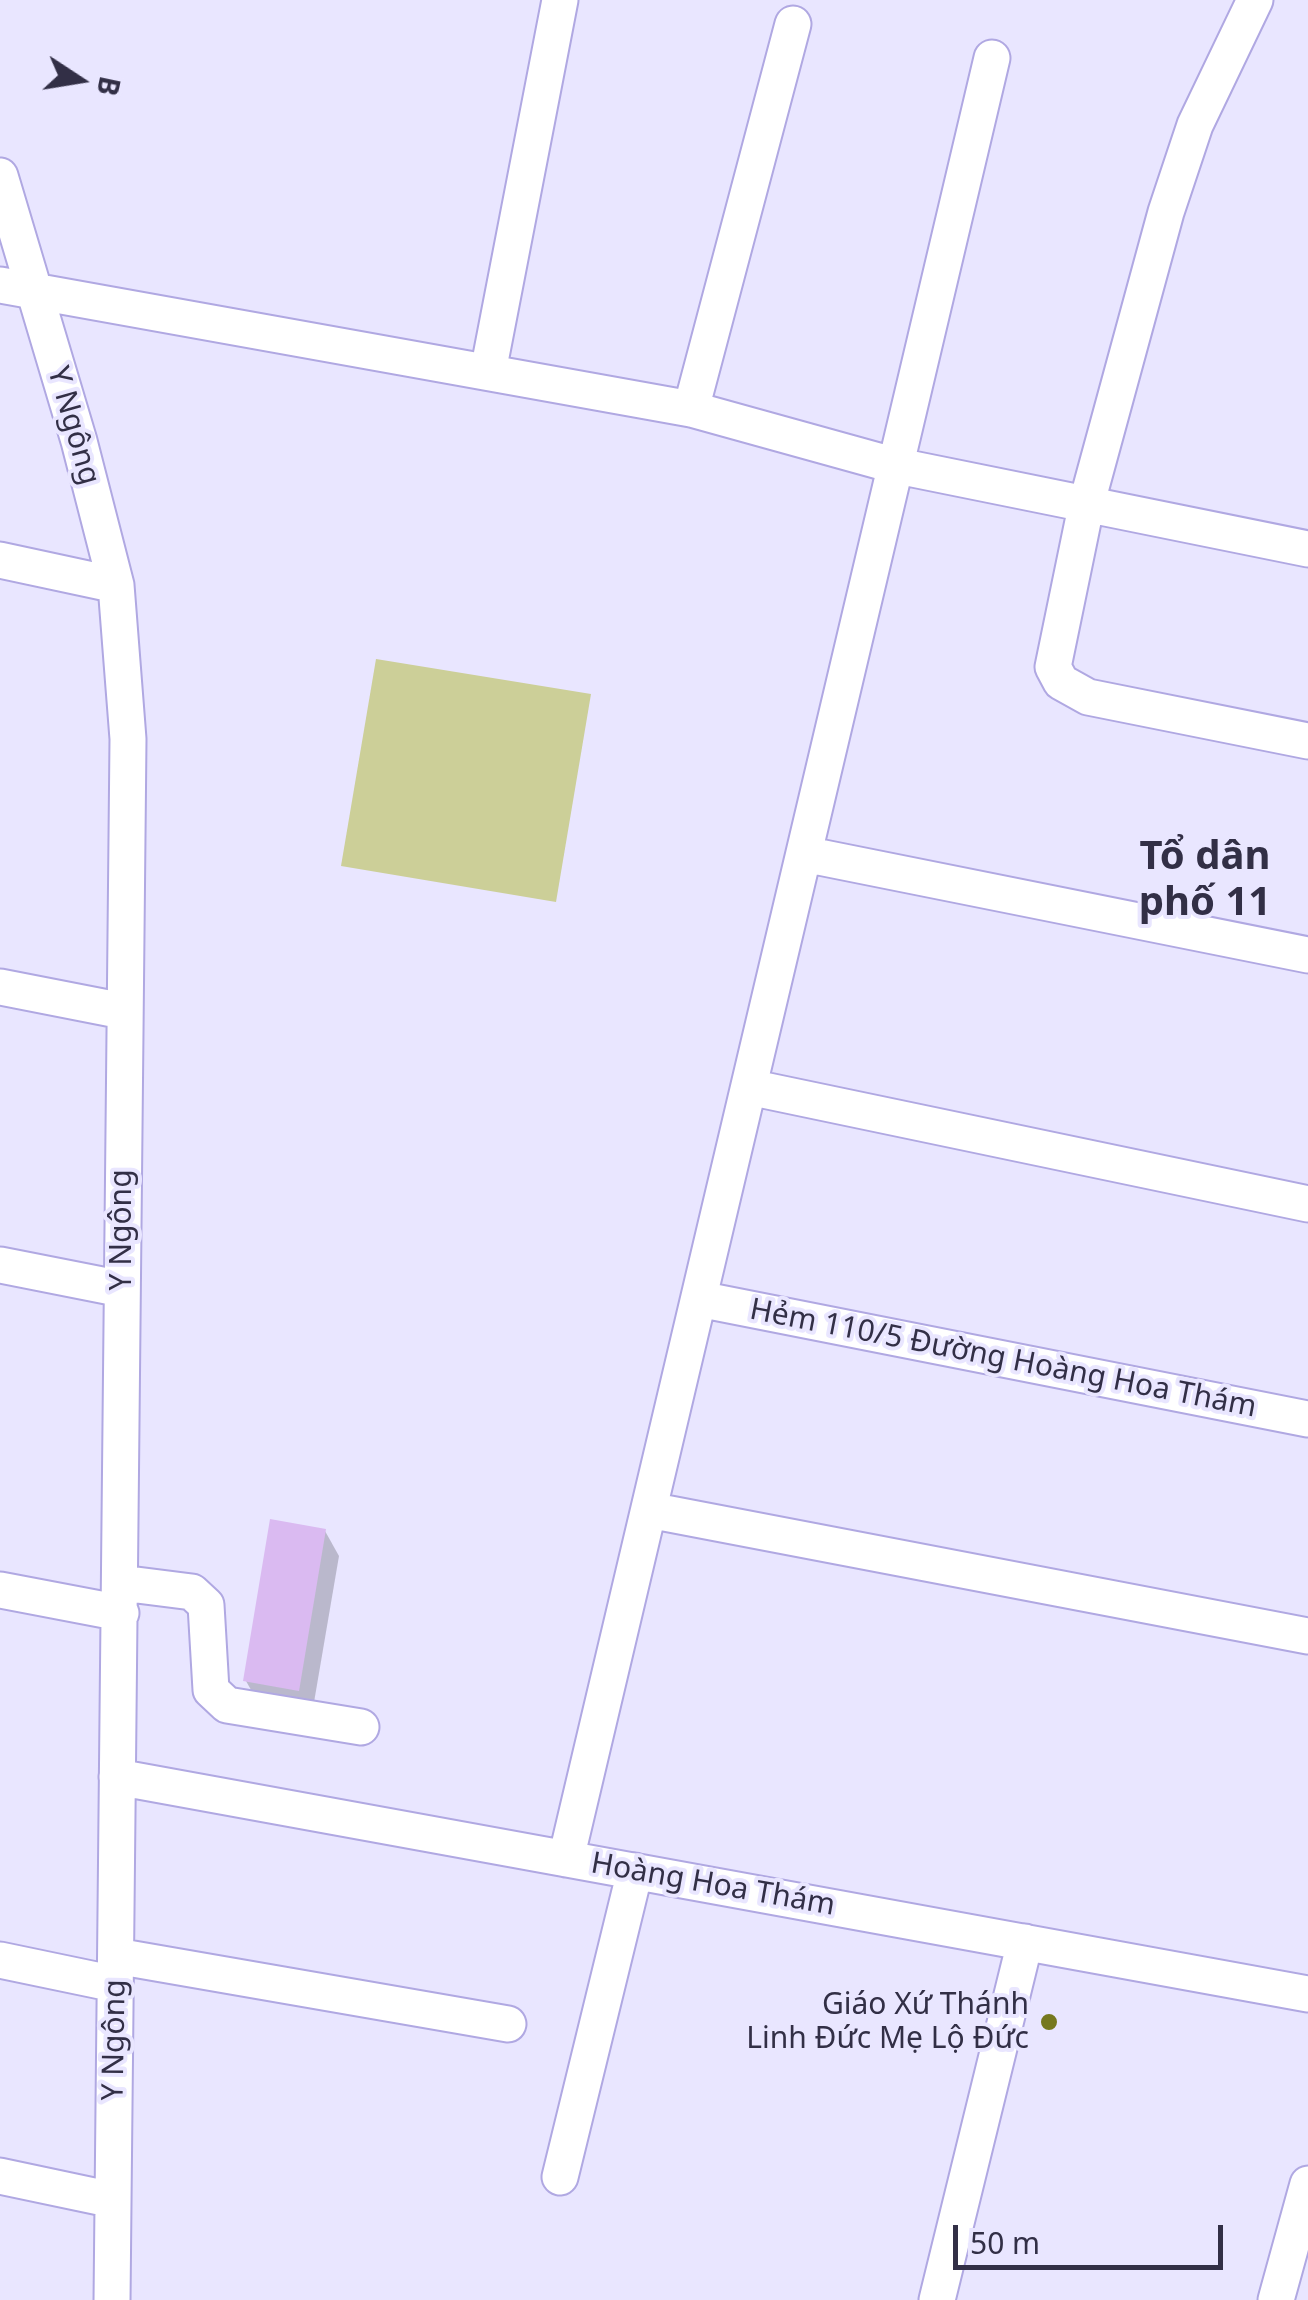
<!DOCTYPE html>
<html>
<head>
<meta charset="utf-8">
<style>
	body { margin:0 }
	#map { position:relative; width:1308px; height:2300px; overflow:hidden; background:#e9e6ff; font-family:"Noto Sans",sans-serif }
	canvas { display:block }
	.north { position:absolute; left:30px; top:30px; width:100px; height:100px; -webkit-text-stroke:8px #e9e6ff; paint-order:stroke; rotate:102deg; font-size:28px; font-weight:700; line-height:40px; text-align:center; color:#322f46 }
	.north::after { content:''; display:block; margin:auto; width:35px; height:45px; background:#322f46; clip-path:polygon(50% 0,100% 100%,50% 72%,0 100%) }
	.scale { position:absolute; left:953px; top:2225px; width:270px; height:45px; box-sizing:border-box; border:5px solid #322f46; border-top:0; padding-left:12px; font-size:30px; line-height:35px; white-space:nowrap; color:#322f46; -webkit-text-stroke:8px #e9e6ff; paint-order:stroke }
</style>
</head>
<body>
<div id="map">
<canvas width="1308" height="2300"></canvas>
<div class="north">B</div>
<div class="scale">50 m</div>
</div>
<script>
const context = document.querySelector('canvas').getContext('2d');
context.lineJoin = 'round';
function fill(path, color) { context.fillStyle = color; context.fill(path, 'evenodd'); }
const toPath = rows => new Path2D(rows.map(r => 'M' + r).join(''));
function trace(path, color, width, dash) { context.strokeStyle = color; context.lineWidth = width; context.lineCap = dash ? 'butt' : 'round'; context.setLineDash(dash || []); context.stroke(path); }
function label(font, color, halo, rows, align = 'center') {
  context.font = font + ' "Noto Sans",sans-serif'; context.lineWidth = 8; context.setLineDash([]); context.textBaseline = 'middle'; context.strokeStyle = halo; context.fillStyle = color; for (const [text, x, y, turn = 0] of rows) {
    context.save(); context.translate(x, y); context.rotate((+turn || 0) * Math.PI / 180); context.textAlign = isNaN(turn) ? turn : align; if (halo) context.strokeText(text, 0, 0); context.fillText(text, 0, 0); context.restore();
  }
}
const green = toPath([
	[376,659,591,694,556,902,341,866]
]);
const shadow = toPath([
	[325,1531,339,1556,312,1714,260,1706,246,1681]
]);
const building = toPath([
	[270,1519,326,1529,299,1691,243,1681]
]);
const minor = toPath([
	[1255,0,1195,125,1166,212,1087,502,1053,667,1061,682,1088,697,1308,741],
	[0,176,79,441,116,585,128,739,112,2300],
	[0,285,691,409,893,465,1308,549],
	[488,372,560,0],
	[691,409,793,24],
	[0,560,116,585],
	[804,854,1308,955],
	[0,987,123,1011],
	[749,1087,1308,1204],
	[0,1265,122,1289],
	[699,1299,1308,1419],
	[649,1510,1308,1636],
	[121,1583,192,1592,206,1605,211,1690,227,1705,361,1727],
	[0,1590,121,1613],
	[117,1777,1308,1994],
	[566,1859,992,58],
	[116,1956,508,2024],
	[0,1960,115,1984],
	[0,2176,113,2200],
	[560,2177,635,1871],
	[937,2300,1025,1942],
	[1276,2300,1308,2184]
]);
const markers = [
	[1049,2022,10,"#76781f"]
];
const streetNames = [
	["Y Ngông",73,426,74],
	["Y Ngông",122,1230,-90],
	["Hẻm 110/5 Đường Hoàng Hoa Thám",1003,1359,11],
	["Hoàng Hoa Thám",713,1885,10],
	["Y Ngông",115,2040,-89]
];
const poiNames = [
	["Giáo Xứ Thánh",1029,2005],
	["Linh Đức Mẹ Lộ Đức",1029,2039]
];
const districtNames = [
	["Tổ dân",1205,858],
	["phố 11",1205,904]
];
fill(green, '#cccf98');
fill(shadow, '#0003');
fill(building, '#dabaf1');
trace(minor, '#b0a8e2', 39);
trace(minor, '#fff', 35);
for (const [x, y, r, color] of markers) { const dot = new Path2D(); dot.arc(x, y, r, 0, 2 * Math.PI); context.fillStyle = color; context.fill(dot); trace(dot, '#e9e6ff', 4); }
label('30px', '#322f46', '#e9e6ff', streetNames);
label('30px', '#322f46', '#e9e6ff', poiNames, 'right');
label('bold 40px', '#322f46', '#e9e6ff', districtNames);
</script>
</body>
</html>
